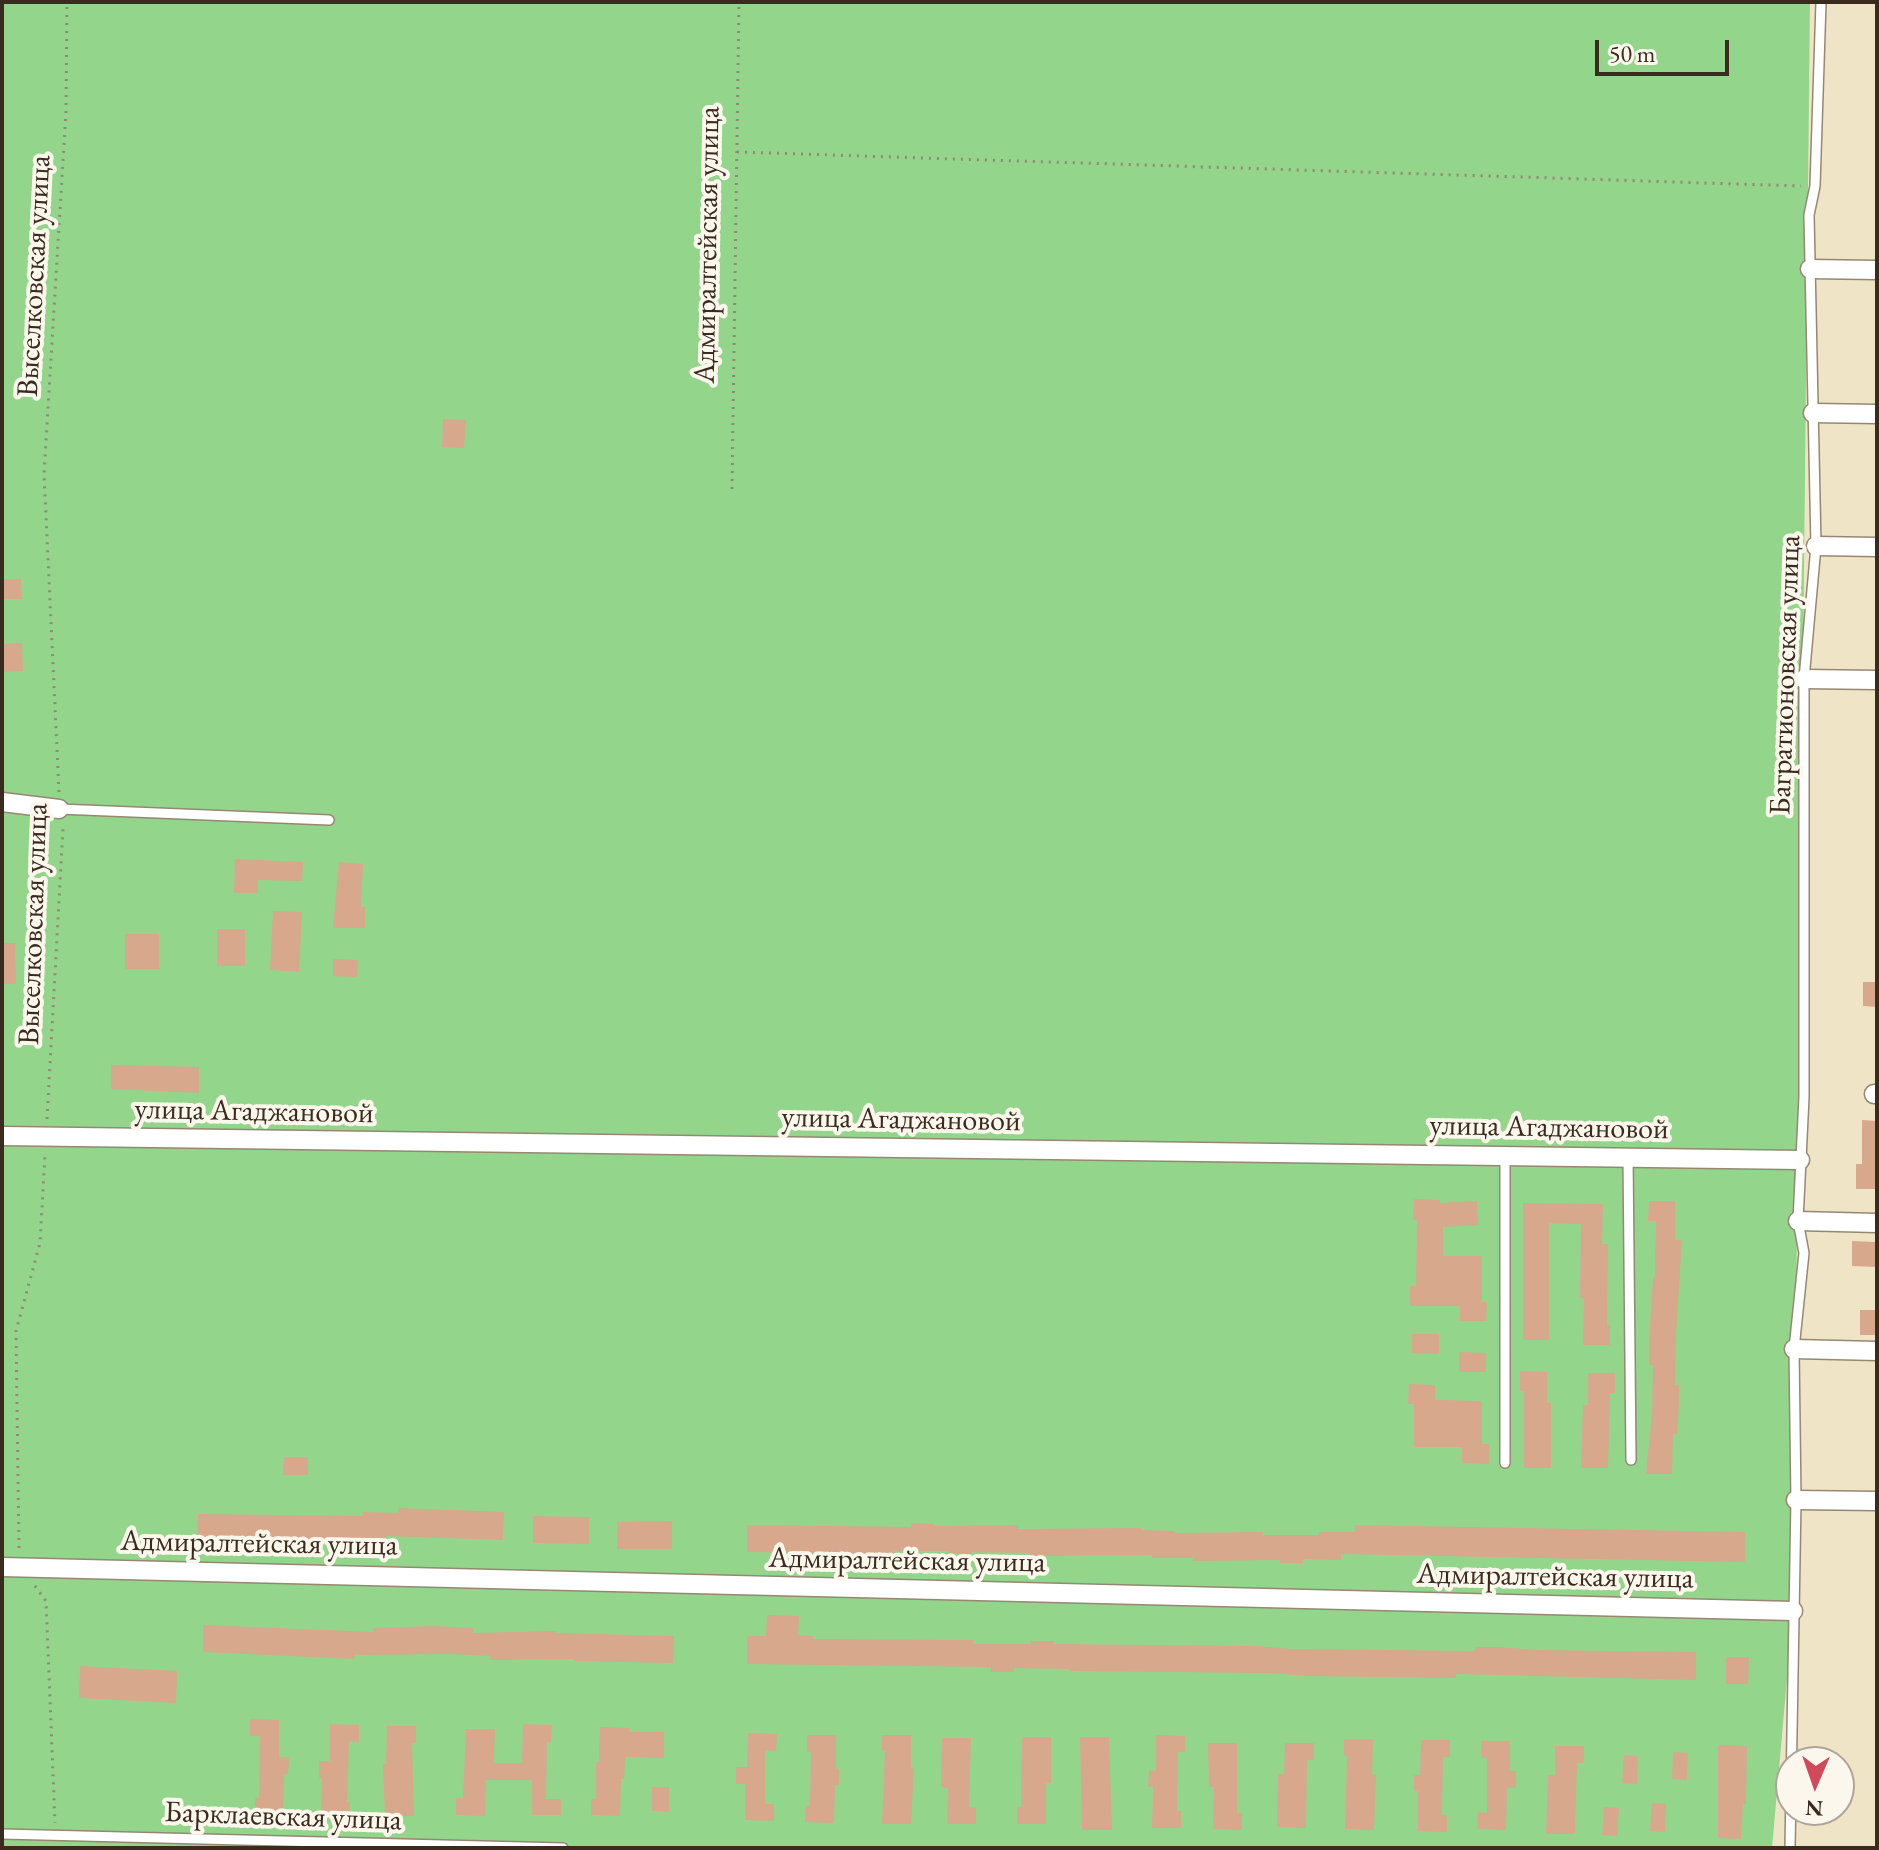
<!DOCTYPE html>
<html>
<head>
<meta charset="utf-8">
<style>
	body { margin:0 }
	#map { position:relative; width:1879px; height:1850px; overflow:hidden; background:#f0e4c7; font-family:"EB Garamond",serif }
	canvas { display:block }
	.frame { position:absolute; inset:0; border:4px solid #3b2a1e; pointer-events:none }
	.north { position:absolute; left:1775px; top:1746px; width:80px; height:80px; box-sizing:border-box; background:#fbf7ec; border:2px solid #aea59a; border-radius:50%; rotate:182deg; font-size:22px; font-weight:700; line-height:32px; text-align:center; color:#3b2a1e }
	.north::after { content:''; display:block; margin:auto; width:28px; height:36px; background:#d1495b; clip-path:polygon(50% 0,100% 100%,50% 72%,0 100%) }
	.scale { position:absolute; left:1595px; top:40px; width:134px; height:36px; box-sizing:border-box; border:4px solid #3b2a1e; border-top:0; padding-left:10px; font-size:24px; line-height:28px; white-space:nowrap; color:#3b2a1e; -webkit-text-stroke:6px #fbf7ec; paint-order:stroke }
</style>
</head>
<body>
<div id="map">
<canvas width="1879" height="1850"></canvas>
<div class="frame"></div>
<div class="north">N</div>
<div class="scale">50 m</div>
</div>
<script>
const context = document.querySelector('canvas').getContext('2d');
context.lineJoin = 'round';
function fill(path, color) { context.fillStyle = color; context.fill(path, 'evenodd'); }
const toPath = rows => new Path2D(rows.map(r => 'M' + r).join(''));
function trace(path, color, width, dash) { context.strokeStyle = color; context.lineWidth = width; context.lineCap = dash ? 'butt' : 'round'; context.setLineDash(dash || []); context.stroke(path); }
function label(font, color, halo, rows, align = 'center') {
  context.font = font + ' "EB Garamond",serif'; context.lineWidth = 8; context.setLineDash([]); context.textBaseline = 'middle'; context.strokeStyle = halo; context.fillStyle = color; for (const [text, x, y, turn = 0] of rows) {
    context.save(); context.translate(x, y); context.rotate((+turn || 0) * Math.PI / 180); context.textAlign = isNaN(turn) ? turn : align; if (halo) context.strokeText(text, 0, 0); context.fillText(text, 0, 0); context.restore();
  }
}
const green = toPath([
	[2,2,1810,2,1793,1611,1772,1848,2,1848]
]);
const building = toPath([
	[443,419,466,420,464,448,442,447],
	[2,579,21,579,22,599,2,599],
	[22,643,23,671,2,672,2,644],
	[235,859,303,862,302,881,258,880,258,893,234,893],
	[339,862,363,864,361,907,365,907,365,928,333,928],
	[273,911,302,912,299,972,270,970],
	[217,929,245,929,245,966,217,966],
	[125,934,159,934,159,969,125,969],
	[2,943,15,943,16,984,2,984],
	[333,959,358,960,357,977,333,976],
	[1863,982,1877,982,1877,1007,1863,1006],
	[111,1065,199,1067,199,1093,111,1089],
	[1862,1120,1877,1121,1877,1189,1856,1189,1856,1164,1862,1164],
	[1414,1199,1440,1200,1440,1203,1477,1201,1478,1225,1443,1227,1443,1256,1482,1256,1482,1302,1487,1302,1486,1321,1460,1321,1460,1306,1410,1306,1410,1286,1416,1286,1417,1220,1413,1220],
	[1649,1201,1675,1201,1675,1240,1682,1240,1676,1333,1675,1385,1679,1385,1679,1405,1677,1434,1673,1434,1672,1474,1646,1474,1652,1414,1653,1365,1649,1365,1649,1345,1653,1277,1655,1277,1656,1221,1648,1221],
	[1523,1203,1603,1204,1602,1244,1608,1244,1607,1325,1610,1325,1610,1345,1583,1345,1584,1298,1580,1298,1581,1224,1576,1224,1549,1223,1549,1340,1523,1340],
	[1852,1241,1877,1242,1877,1267,1852,1266],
	[1860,1310,1877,1310,1877,1335,1860,1335],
	[1412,1334,1439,1334,1439,1354,1412,1353],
	[1459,1352,1486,1353,1486,1372,1459,1372],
	[1520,1371,1547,1372,1547,1403,1551,1403,1551,1468,1524,1468,1524,1391,1520,1391],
	[1588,1373,1615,1373,1615,1393,1610,1393,1608,1468,1581,1468,1583,1405,1588,1405],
	[1409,1384,1435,1385,1435,1400,1482,1401,1482,1444,1489,1444,1489,1464,1462,1463,1462,1447,1414,1447,1414,1404,1408,1404],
	[284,1457,308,1457,308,1475,283,1475],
	[399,1508,504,1512,503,1540,386,1536,386,1540,340,1540,339,1543,197,1541,198,1514,363,1516,363,1512,398,1513],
	[533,1516,589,1517,589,1544,533,1543],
	[672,1521,672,1549,617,1549,617,1522],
	[911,1523,934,1524,934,1526,1018,1525,1018,1529,1141,1528,1141,1530,1175,1531,1175,1533,1263,1532,1263,1535,1319,1535,1319,1532,1355,1532,1355,1525,1745,1532,1745,1562,1341,1554,1341,1560,1303,1559,1303,1563,1280,1563,1280,1560,1193,1561,1193,1558,1152,1558,1152,1555,1030,1556,1030,1553,972,1552,972,1554,949,1553,949,1551,894,1551,894,1554,747,1552,747,1525,911,1527],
	[767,1615,799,1616,798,1635,813,1636,813,1639,973,1640,973,1644,1031,1644,1031,1641,1054,1641,1054,1644,1255,1646,1292,1649,1475,1651,1475,1647,1498,1647,1537,1650,1696,1652,1696,1680,1456,1674,1456,1678,1307,1676,1269,1673,1070,1671,1070,1669,1014,1668,1014,1672,991,1672,991,1667,747,1664,747,1636,766,1636],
	[203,1625,373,1632,373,1628,434,1626,473,1628,473,1633,556,1631,556,1633,674,1636,673,1663,574,1661,574,1659,490,1660,491,1656,450,1654,354,1655,354,1659,203,1652],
	[1726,1657,1749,1657,1748,1684,1726,1684],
	[80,1666,177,1671,176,1703,79,1698],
	[250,1719,279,1720,279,1757,289,1758,288,1774,284,1774,283,1815,255,1814,255,1798,259,1798,260,1736,250,1736],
	[330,1724,359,1725,359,1742,349,1741,347,1802,350,1802,350,1818,321,1818,322,1778,319,1778,319,1761,330,1761],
	[523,1724,552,1725,551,1742,547,1742,546,1799,561,1799,561,1815,532,1815,532,1780,486,1780,485,1816,456,1815,456,1798,463,1798,466,1729,495,1729,494,1763,522,1763],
	[387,1726,416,1726,416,1743,412,1743,414,1816,385,1816,383,1764,386,1764],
	[600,1727,629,1728,629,1732,664,1732,664,1758,625,1757,624,1779,621,1779,620,1816,591,1815,591,1799,596,1799,596,1762,599,1762],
	[748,1733,777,1734,776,1751,765,1750,765,1804,774,1804,774,1821,745,1820,745,1784,736,1784,736,1767,747,1767],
	[807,1735,836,1735,836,1769,839,1769,839,1785,835,1785,834,1823,805,1822,806,1806,810,1806,811,1752,807,1752],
	[882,1735,911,1735,911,1768,914,1768,911,1824,882,1824,885,1751,882,1751],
	[1156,1735,1185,1736,1185,1752,1178,1752,1177,1811,1181,1811,1181,1828,1152,1828,1153,1787,1148,1787,1149,1770,1156,1771],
	[1022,1737,1051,1737,1051,1783,1046,1783,1046,1824,1017,1824,1017,1807,1021,1807],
	[1080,1737,1109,1737,1112,1830,1082,1830],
	[942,1738,971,1738,969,1807,976,1808,976,1824,947,1824,948,1788,941,1787],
	[1344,1739,1373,1739,1372,1774,1376,1775,1374,1830,1345,1829,1347,1756,1344,1755],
	[1421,1740,1450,1740,1450,1757,1443,1757,1442,1815,1447,1815,1447,1832,1418,1831,1418,1791,1414,1791,1414,1775,1420,1775],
	[1481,1741,1510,1741,1510,1771,1516,1771,1516,1788,1507,1788,1506,1830,1477,1829,1478,1812,1487,1813,1487,1758,1481,1758],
	[1208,1743,1237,1743,1237,1813,1242,1813,1242,1830,1213,1829,1214,1787,1209,1787],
	[1285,1743,1314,1743,1314,1760,1307,1760,1306,1828,1277,1827,1278,1774,1284,1774],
	[1718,1745,1747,1746,1746,1804,1743,1804,1741,1839,1718,1838],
	[1555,1746,1584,1746,1584,1763,1577,1763,1575,1834,1546,1834,1548,1775,1555,1775],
	[1673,1752,1688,1753,1687,1780,1672,1779],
	[1624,1755,1638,1756,1637,1784,1622,1783],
	[652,1787,669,1787,669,1812,652,1811],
	[1652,1803,1666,1804,1665,1832,1650,1831],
	[1604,1807,1619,1808,1617,1836,1602,1835]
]);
const path = toPath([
	[737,152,1801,186],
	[732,489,739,2],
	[59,792,44,474,66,112,67,2],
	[47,1119,63,828],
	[19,1548,16,1331,40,1243,45,1155],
	[35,1586,46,1601,55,1823]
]);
const lane = toPath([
	[59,809,329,820],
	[1505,1155,1505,1463],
	[1628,1157,1631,1460],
	[2,1834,563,1848],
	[1790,1848,1796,1500,1794,1349,1804,1253,1798,1221,1804,1097,1804,679,1816,546,1809,215,1815,186,1821,2]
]);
const street = toPath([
	[1810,269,1877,270],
	[1813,413,1877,414],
	[1816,546,1877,547],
	[1804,679,1877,680],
	[2,802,59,809],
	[1874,1094,1877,1094],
	[2,1136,1800,1160],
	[1798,1221,1877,1223],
	[1794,1349,1877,1351],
	[1796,1500,1877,1501],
	[2,1567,1793,1611]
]);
const streetNames = [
	["Адмиралтейская улица",708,245,-89],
	["Выселковская улица",35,276,-87],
	["Багратионовская улица",1786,675,-88],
	["Выселковская улица",34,924,-88],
	["улица Агаджановой",254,1112,1],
	["улица Агаджановой",901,1120,1],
	["улица Агаджановой",1549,1128,1],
	["Адмиралтейская улица",259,1544,1],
	["Адмиралтейская улица",907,1561,1],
	["Адмиралтейская улица",1555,1577,1],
	["Барклаевская улица",283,1817,2]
];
fill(green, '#94d58c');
fill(building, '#d8a88d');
trace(lane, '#968772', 12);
trace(street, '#968772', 21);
trace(path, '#968772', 3, [2, 6]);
trace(lane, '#fff', 9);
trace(street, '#fff', 18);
label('30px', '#3b2a1e', '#fbf7ec', streetNames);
</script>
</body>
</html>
